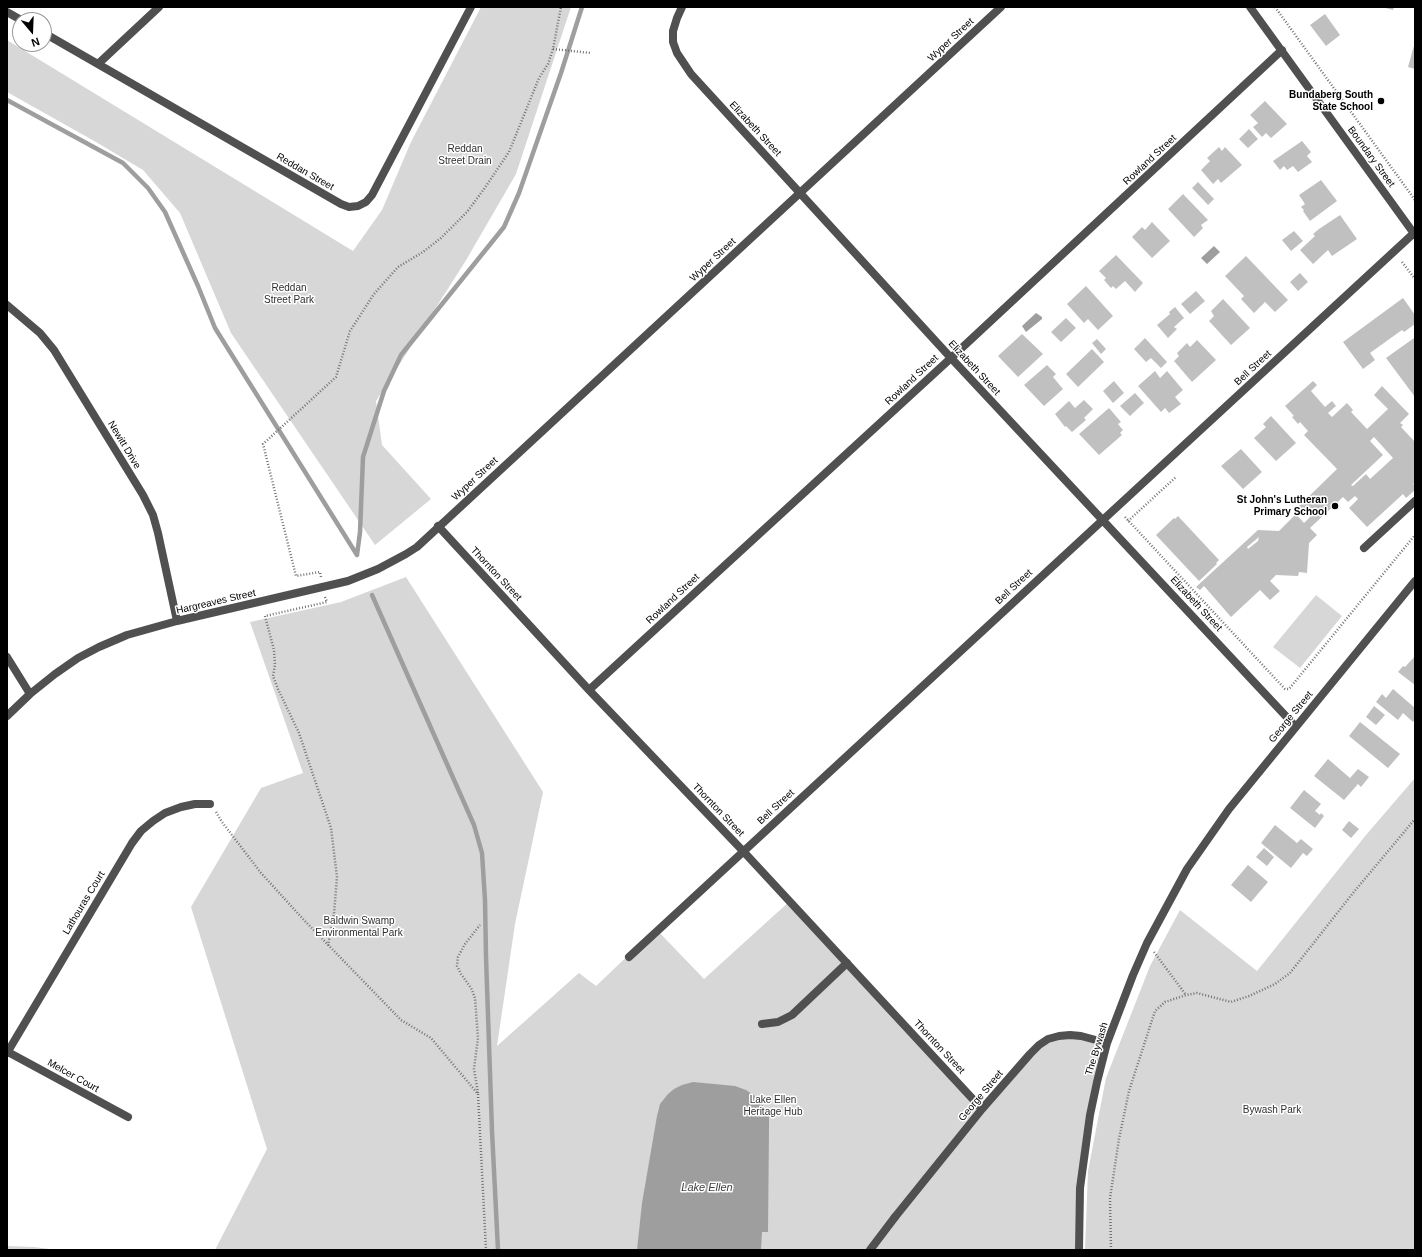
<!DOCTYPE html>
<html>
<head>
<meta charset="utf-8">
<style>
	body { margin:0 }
	#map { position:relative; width:1422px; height:1257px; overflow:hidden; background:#fff; font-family:Helvetica,sans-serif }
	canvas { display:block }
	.frame { position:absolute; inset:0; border:8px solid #000; pointer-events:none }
	.north { position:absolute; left:12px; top:12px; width:40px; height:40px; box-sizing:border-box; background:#fff; border:1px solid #999; border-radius:50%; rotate:161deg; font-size:11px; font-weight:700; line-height:16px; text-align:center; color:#000 }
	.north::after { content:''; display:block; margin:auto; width:14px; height:18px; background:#000; clip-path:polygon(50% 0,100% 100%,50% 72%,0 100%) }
</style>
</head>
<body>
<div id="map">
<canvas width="1422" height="1257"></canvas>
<div class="frame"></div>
<div class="north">N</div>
</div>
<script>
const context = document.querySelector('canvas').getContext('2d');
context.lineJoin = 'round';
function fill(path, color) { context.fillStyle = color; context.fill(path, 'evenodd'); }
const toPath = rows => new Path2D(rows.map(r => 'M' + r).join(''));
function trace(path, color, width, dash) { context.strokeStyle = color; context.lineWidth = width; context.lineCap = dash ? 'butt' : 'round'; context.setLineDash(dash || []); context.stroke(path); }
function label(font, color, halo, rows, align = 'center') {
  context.font = font + ' Helvetica,sans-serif'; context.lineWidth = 3; context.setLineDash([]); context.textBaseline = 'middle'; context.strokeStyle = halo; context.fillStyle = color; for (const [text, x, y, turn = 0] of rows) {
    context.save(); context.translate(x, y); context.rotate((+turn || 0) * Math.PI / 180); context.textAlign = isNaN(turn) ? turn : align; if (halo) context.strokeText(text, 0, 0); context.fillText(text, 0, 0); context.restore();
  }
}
const green = toPath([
	[481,7,571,7,516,174,465,262,376,401,382,445,431,499,375,545,231,333,180,213,143,170,96,142,7,92,7,40,353,251,382,210,411,142],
	[406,577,543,792,515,924,497,1046,579,973,596,986,656,929,704,979,791,900,982,1107,1028,1053,1058,1035,1107,1041,1089,1115,1078,1250,215,1250,267,1149,191,907,261,788,303,773,250,622,341,602],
	[1316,595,1342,616,1300,668,1273,647],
	[1415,778,1415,1250,1085,1250,1088,1171,1106,1078,1150,966,1180,910,1257,971,1366,835],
	[7,1246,34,1247,58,1250,7,1250]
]);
const water = toPath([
	[1214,246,1220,252,1207,264,1201,258],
	[1036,313,1042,317,1042,319,1026,332,1022,326],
	[693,1082,735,1086,746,1090,755,1096,765,1108,769,1117,769,1128,768,1232,762,1232,761,1249,768,1250,637,1250,642,1203,657,1116,660,1104,668,1094,674,1089,682,1085]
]);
const stream = toPath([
	[7,100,123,163,148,188,165,212,198,286,215,328,357,555],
	[357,555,360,532,363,457,384,391,401,355,504,227,519,193,561,73,582,7],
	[372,595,474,825,482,853,485,900,486,957,492,1131,498,1250]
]);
const building = toPath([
	[1382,7,1394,7,1393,10],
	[1325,14,1340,35,1326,46,1310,25],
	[1415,42,1415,69,1408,67],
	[1265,101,1287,124,1271,138,1266,133,1262,137,1253,127,1258,123,1250,115],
	[1249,129,1258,139,1248,148,1239,139],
	[1302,141,1311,152,1307,156,1312,162,1298,172,1293,166,1287,170,1284,166,1280,170,1273,161],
	[1219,147,1222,151,1225,147,1242,165,1221,183,1218,179,1213,184,1201,170,1210,161,1207,158],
	[1321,180,1337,201,1310,221,1303,211,1304,210,1301,207,1305,204,1299,195],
	[1198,182,1214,199,1208,205,1192,188],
	[1183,194,1208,220,1201,225,1203,228,1194,237,1168,209],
	[1340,215,1357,239,1332,256,1328,250,1313,264,1300,250,1315,236,1313,234,1319,229],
	[1152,222,1170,241,1152,258,1132,237,1142,227,1145,230],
	[1294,231,1303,241,1291,251,1282,240],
	[1116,255,1143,283,1135,292,1125,281,1116,289,1113,286,1111,288,1104,280,1106,278,1099,271],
	[1246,256,1288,300,1275,312,1265,302,1254,313,1241,299,1244,296,1225,276],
	[1300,273,1308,282,1298,291,1290,282],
	[1086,286,1113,316,1098,330,1088,319,1084,323,1067,304],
	[1196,291,1205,301,1190,314,1181,304],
	[1403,298,1415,315,1415,324,1404,332,1402,330,1370,353,1375,360,1363,369,1343,342],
	[1223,299,1250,328,1231,345,1209,321,1214,316,1211,311],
	[1175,307,1184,318,1174,327,1177,329,1168,338,1157,325,1170,314,1169,312],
	[1066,318,1076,328,1061,342,1051,332],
	[1022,334,1043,354,1018,377,998,356],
	[1145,338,1167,362,1161,368,1151,358,1146,362,1134,349],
	[1414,338,1415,339,1415,397,1386,358],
	[1097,339,1106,349,1101,354,1092,343],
	[1197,340,1216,360,1192,382,1174,361,1179,356,1177,353,1187,343,1190,347],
	[1092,349,1104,362,1078,387,1066,374],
	[1047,365,1056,374,1053,377,1063,389,1044,406,1024,385],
	[1155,371,1160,378,1167,371,1183,390,1175,397,1181,404,1169,413,1165,408,1161,412,1138,386],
	[1114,381,1124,393,1113,403,1103,391],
	[1313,381,1317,385,1311,391,1325,407,1332,401,1336,406,1328,413,1332,417,1347,403,1353,410,1351,412,1367,429,1388,409,1374,395,1382,386,1409,414,1400,423,1403,425,1401,427,1415,442,1415,483,1413,484,1415,486,1415,490,1406,498,1403,494,1367,527,1349,508,1358,499,1355,496,1348,502,1343,497,1310,528,1317,535,1309,543,1307,573,1299,572,1298,576,1276,575,1270,581,1280,591,1270,600,1260,590,1231,617,1204,586,1200,590,1196,587,1258,530,1279,531,1296,514,1304,523,1310,517,1299,506,1337,469,1304,435,1308,431,1300,422,1298,424,1292,417,1294,416,1285,406],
	[1374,437,1393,458,1370,479,1366,474,1353,486,1351,485,1383,455,1370,441],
	[1259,537,1258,541,1248,549,1247,547],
	[1135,393,1144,403,1130,416,1120,406],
	[1084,400,1093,409,1084,418,1086,420,1072,432,1066,426,1065,427,1055,414,1069,401,1075,408],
	[1109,408,1121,422,1118,424,1123,430,1120,433,1122,435,1099,455,1079,434],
	[1271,416,1296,443,1276,461,1254,438,1266,427,1263,424],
	[1241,449,1262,472,1243,489,1221,466],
	[1178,516,1219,560,1216,563,1217,564,1199,581,1156,535,1174,518,1175,519],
	[1415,656,1415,685,1398,672,1403,666,1405,667],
	[1393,689,1415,708,1415,719,1413,722,1403,713,1398,720,1376,702,1382,694,1386,698],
	[1374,706,1385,715,1376,725,1366,717],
	[1360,722,1400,754,1388,768,1349,736],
	[1328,759,1350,778,1358,769,1369,777,1361,787,1358,784,1344,800,1314,776],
	[1304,790,1321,804,1315,811,1320,815,1321,813,1324,816,1315,828,1290,808],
	[1349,821,1359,829,1351,838,1342,830],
	[1275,825,1297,843,1301,839,1313,849,1307,856,1303,853,1291,868,1261,843],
	[1264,848,1274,857,1267,866,1256,857],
	[1248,865,1268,882,1251,902,1231,885]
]);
const path = toPath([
	[1275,7,1415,200],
	[553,49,591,53],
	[1402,262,1415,279],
	[1125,517,1285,689,1289,689,1415,535],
	[1128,521,1176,477],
	[321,577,320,572,296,576,263,444,336,377,350,331,374,294,398,267,423,252,441,238,467,212,484,189,509,152,539,78,548,64,553,49,561,7],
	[325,597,327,602,265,616,274,650,275,665,273,676,278,689,299,733,331,828,337,877,334,914,328,946],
	[216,812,222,822,261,873,303,919,401,1020,431,1038,478,1094,486,1250],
	[1154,952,1186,995],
	[478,1093,474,1069,478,1038,475,998,471,988,461,974,457,966,458,957,465,944,480,925],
	[1111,1250,1110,1198,1119,1139,1129,1091,1155,1011,1165,1002,1186,995,1197,993,1231,1002,1249,996,1275,984,1290,973,1353,893,1415,819]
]);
const service = toPath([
	[1364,548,1415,501],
	[762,1024,778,1022,792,1015,847,963],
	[870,1250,895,1217]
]);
const minor = toPath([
	[682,7,677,18,673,31,673,42,677,53,691,74,951,358,1296,727],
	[1250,7,1415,235],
	[7,12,21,20],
	[44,33,341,204,349,207,358,206,366,202,372,195,471,7],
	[98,64,159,7],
	[7,305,40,333,54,350,143,495,153,515,158,533,177,621],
	[438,526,589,690,743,851,982,1109],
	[7,657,30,694],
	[589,690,951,358,1282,50],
	[7,716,30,694,55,674,78,658,99,647,127,635,177,621,348,581,378,569,406,554,417,547,1001,7],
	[629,957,1414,233],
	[8,1052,128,1117],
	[7,1053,132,843,141,831,153,821,165,813,181,807,195,804,210,804],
	[895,1217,982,1109,1030,1054,1039,1045,1048,1039,1059,1036,1070,1035,1081,1036,1107,1043],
	[1079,1250,1080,1188,1090,1115,1097,1082,1107,1043,1133,975,1147,943,1187,869,1229,809,1415,581]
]);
const markers = [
	[1381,101,4,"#000"],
	[1335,506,4,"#000"]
];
const streetNames = [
	["Wyper Street",951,40,-43],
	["Elizabeth Street",755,129,47],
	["Boundary Street",1371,157,54],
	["Rowland Street",1150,160,-43],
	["Reddan Street",305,172,30],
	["Wyper Street",713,260,-43],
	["Elizabeth Street",974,368,47],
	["Bell Street",1253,368,-43],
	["Rowland Street",912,380,-43],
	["Newitt Drive",124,445,59],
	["Wyper Street",475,479,-43],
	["Thornton Street",496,574,47],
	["Bell Street",1014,587,-43],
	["Rowland Street",673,599,-43],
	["Hargreaves Street",216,602,-13],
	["Elizabeth Street",1196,604,47],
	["George Street",1291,717,-51],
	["Bell Street",776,807,-43],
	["Thornton Street",718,810,46],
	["Lathouras Court",84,903,-59],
	["Thornton Street",939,1047,47],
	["The Bywash",1097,1049,-73],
	["Melcer Court",73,1076,29],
	["George Street",981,1096,-50]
];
const poiNames = [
	["Bundaberg South",1373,95],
	["State School",1373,107],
	["St John's Lutheran",1327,500],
	["Primary School",1327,512]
];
const parkNames = [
	["Reddan",465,149],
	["Street Drain",465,161],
	["Reddan",289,288],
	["Street Park",289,300],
	["Baldwin Swamp",359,921],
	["Environmental Park",359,933],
	["Lake Ellen",773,1100],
	["Heritage Hub",773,1112],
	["Bywash Park",1272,1110]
];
const waterNames = [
	["Lake Ellen",707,1188]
];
fill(green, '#d7d7d7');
fill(water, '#9e9e9e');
trace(stream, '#9e9e9e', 4.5);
fill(building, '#c0c0c0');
trace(path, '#727272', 2.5, [1, 2]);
trace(service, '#505050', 8);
trace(minor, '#505050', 8);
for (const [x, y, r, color] of markers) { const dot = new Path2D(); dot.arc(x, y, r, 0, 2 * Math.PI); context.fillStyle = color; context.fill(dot); trace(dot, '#fff', 1.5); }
label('10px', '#000', '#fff', streetNames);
label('bold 10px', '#000', '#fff', poiNames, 'right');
label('10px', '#2e2e2e', '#fff', parkNames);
label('italic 11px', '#3f3f3f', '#fff', waterNames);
</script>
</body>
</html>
